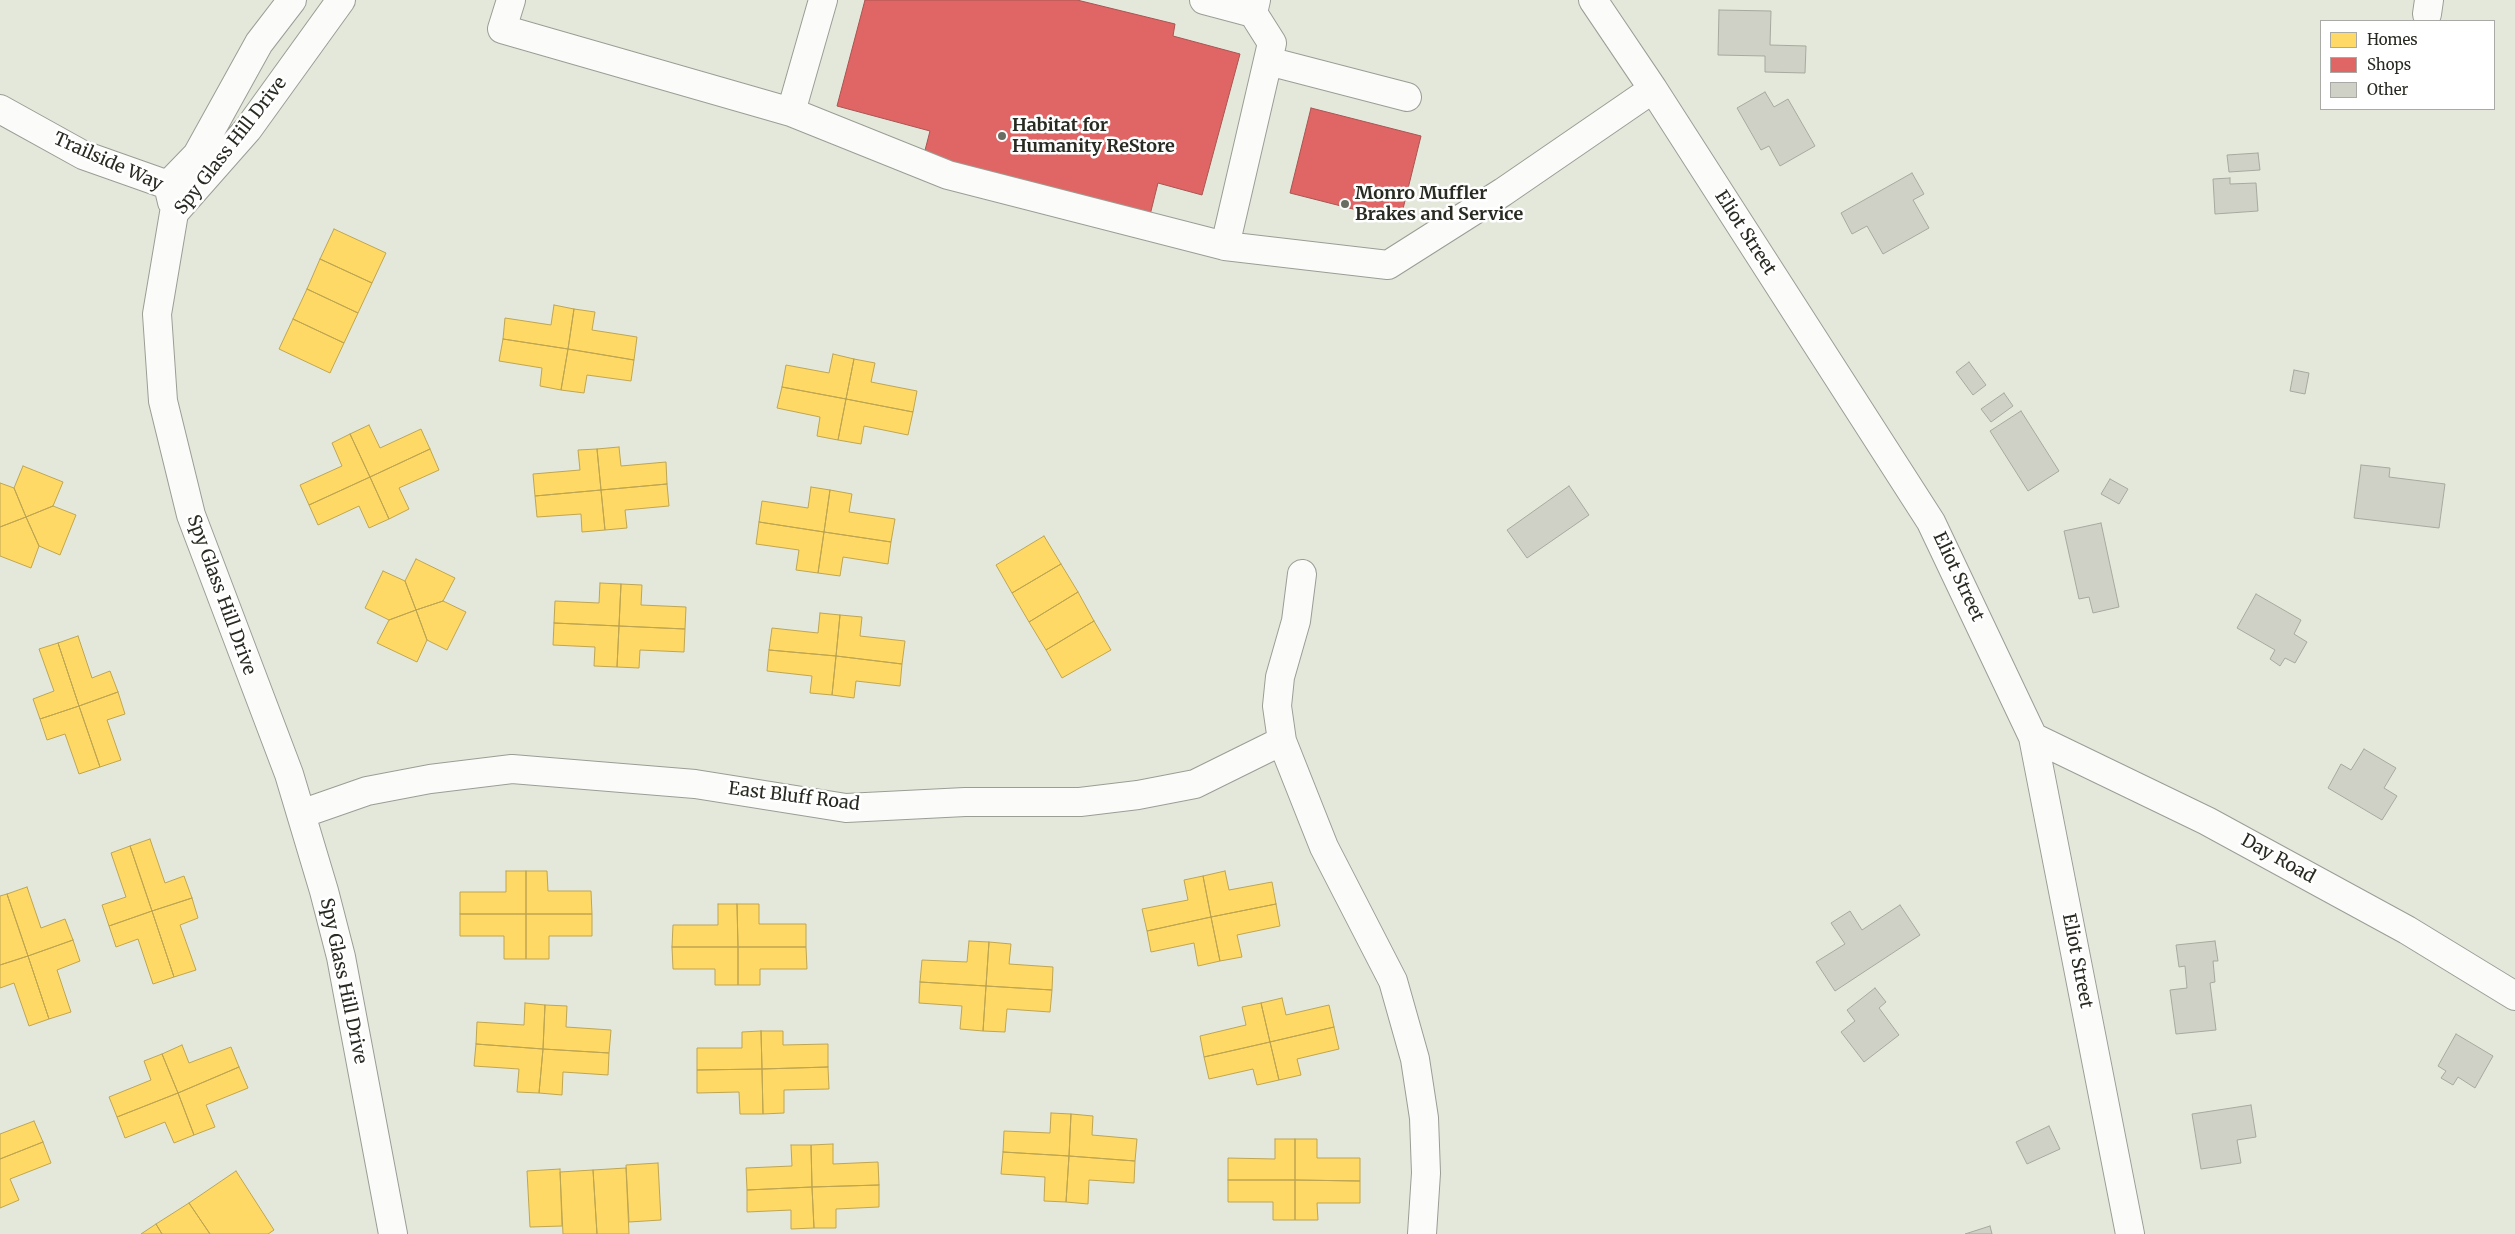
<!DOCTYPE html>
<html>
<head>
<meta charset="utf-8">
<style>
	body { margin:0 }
	#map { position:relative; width:2515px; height:1234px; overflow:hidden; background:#e4e8db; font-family:Merriweather,serif }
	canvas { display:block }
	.legend { position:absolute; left:2320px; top:20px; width:175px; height:90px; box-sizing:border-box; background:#fff; border:1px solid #a9aaa6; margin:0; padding:6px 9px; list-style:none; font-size:15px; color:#282b21 }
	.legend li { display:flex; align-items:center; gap:10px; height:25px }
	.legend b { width:25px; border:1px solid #a9aaa6 }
</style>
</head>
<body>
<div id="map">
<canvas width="2515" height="1234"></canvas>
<ul class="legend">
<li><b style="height:14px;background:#ffd966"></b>Homes</li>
<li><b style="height:14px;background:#e06666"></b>Shops</li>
<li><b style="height:14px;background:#cfd1c7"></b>Other</li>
</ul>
</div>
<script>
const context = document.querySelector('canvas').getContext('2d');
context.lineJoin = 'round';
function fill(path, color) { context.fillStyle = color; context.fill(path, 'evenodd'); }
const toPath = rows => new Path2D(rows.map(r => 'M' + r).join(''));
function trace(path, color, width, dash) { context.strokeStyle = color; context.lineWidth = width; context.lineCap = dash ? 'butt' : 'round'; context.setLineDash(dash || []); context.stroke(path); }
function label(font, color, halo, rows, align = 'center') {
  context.font = font + ' Merriweather,serif'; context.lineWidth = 5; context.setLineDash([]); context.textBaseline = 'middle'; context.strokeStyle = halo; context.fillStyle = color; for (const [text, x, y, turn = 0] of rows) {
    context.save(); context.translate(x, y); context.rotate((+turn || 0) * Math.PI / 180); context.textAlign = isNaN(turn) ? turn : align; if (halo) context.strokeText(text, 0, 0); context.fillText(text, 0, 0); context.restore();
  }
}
const homes = toPath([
	[334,229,386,253,372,283,320,259,334,229],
	[320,259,372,283,358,313,307,289,320,259],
	[307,289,358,313,344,343,293,319,307,289],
	[554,305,574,309,568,349,503,339,505,318,551,325,554,305],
	[574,309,595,312,592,330,637,337,634,360,568,349,574,309],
	[293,319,344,343,330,373,279,349,293,319],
	[503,339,568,349,561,390,540,386,542,368,499,361,503,339],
	[568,349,634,360,631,381,587,375,584,393,561,390,568,349],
	[833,354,854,359,846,399,782,387,786,365,829,373,833,354],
	[854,359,875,363,871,382,917,391,913,412,846,399,854,359],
	[782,387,846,399,838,440,817,436,820,417,777,408,782,387],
	[846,399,913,412,908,435,864,426,861,444,838,440,846,399],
	[369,425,380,448,421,429,430,449,370,477,350,434,369,425],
	[350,434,370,477,309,505,300,485,342,466,332,443,350,434],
	[619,447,621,466,666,462,667,484,601,490,597,449,619,447],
	[430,449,439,470,399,488,409,509,389,519,370,477,430,449],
	[597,449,601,490,535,496,533,474,580,470,578,450,597,449],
	[23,466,63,482,53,506,26,517,14,488,23,466],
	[370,477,389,519,369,528,359,506,318,525,309,505,370,477],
	[0,483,14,488,26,517,0,527,0,483],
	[667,484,669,506,625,510,627,528,605,530,601,490,667,484],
	[811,487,830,490,824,532,759,522,762,501,808,508,811,487],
	[601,490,605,530,582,532,581,514,537,517,535,496,601,490],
	[830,490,852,494,849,512,895,519,891,542,824,532,830,490],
	[53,506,76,515,60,555,39,546,26,517,53,506],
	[26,517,39,546,31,568,0,556,0,527,26,517],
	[759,522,824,532,818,573,796,570,799,550,756,544,759,522],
	[824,532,891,542,888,564,843,557,840,576,818,573,824,532],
	[1044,536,1061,564,1012,593,996,565,1044,536],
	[416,559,455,578,443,601,416,610,405,581,416,559],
	[1061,564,1078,592,1029,622,1012,593,1061,564],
	[383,571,405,581,416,610,389,620,365,608,383,571],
	[600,583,621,584,619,626,554,623,555,601,599,603,600,583],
	[621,584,642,585,641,605,686,607,685,629,619,626,621,584],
	[1078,592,1094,621,1046,650,1029,622,1078,592],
	[443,601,466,612,447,650,427,640,416,610,443,601],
	[416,610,427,640,417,662,377,643,389,620,416,610],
	[820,613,840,615,836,656,769,650,772,628,818,633,820,613],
	[840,615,862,617,860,636,905,641,902,664,836,656,840,615],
	[1094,621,1111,650,1062,678,1046,650,1094,621],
	[554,623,619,626,617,667,594,666,595,647,553,645,554,623],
	[619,626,685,629,684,652,640,650,639,668,617,667,619,626],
	[78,636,92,678,110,671,118,692,79,706,58,643,78,636],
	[58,643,79,706,40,719,33,699,54,691,39,649,58,643],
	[769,650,836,656,832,695,810,693,812,676,767,671,769,650],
	[836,656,902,664,900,686,856,681,854,698,832,695,836,656],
	[118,692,125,714,107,720,121,760,100,767,79,706,118,692],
	[79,706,100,767,79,774,65,734,47,740,40,719,79,706],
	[150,839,165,883,184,876,192,898,152,911,130,846,150,839],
	[130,846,152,911,109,926,102,905,126,897,111,853,130,846],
	[506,871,526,871,526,914,460,914,460,892,506,892,506,871],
	[526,871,547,871,548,891,591,891,592,914,526,914,526,871],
	[1225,871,1229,890,1272,882,1276,904,1211,917,1203,876,1225,871],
	[1203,876,1211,917,1147,931,1142,909,1188,900,1184,880,1203,876],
	[27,887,41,928,65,919,73,940,28,956,7,894,27,887],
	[7,894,28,956,0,965,0,896,7,894],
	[192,898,198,918,180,925,196,970,174,977,152,911,192,898],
	[718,904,737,904,738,947,672,947,673,925,718,925,718,904],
	[737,904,759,904,759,924,806,924,806,947,738,947,737,904],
	[1276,904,1280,926,1237,935,1242,957,1220,961,1211,917,1276,904],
	[152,911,174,977,153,984,138,939,116,947,109,926,152,911],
	[460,914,526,914,526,959,504,959,504,936,460,936,460,914],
	[526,914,592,914,592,936,549,936,549,959,526,959,526,914],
	[1211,917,1220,961,1198,966,1194,943,1151,952,1147,931,1211,917],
	[73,940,80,961,57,970,71,1012,49,1019,28,956,73,940],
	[969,941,989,942,986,986,920,982,922,960,967,962,969,941],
	[989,942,1011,944,1009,964,1053,967,1052,990,986,986,989,942],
	[672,947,738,947,738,985,715,985,715,969,673,969,672,947],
	[738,947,806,947,807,969,760,969,760,985,738,985,738,947],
	[28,956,49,1019,29,1026,14,983,0,988,0,965,28,956],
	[920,982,986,986,983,1031,960,1029,962,1006,919,1003,920,982],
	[986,986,1052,990,1050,1012,1007,1009,1005,1032,983,1031,986,986],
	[1282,998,1286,1015,1329,1005,1334,1027,1270,1042,1261,1003,1282,998],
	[525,1003,545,1005,543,1049,476,1044,477,1022,524,1025,525,1003],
	[1261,1003,1270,1042,1204,1057,1200,1036,1246,1025,1242,1007,1261,1003],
	[545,1005,567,1006,566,1027,611,1030,609,1053,543,1049,545,1005],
	[1334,1027,1339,1049,1297,1059,1301,1075,1279,1080,1270,1042,1334,1027],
	[761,1031,762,1069,697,1070,697,1048,742,1048,742,1032,761,1031],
	[761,1031,783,1031,783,1045,828,1044,828,1067,762,1069,761,1031],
	[1270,1042,1279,1080,1257,1085,1253,1069,1209,1079,1204,1057,1270,1042],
	[476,1044,543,1049,539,1093,517,1092,519,1069,474,1066,476,1044],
	[182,1045,189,1063,231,1047,239,1067,178,1093,162,1054,182,1045],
	[543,1049,609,1053,608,1075,563,1072,562,1095,539,1093,543,1049],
	[162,1054,178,1093,117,1117,109,1097,151,1080,144,1061,162,1054],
	[239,1067,248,1088,206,1105,215,1127,194,1135,178,1093,239,1067],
	[828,1067,829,1089,784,1090,784,1113,763,1114,762,1069,828,1067],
	[762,1069,763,1114,740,1114,739,1092,697,1093,697,1070,762,1069],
	[178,1093,194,1135,174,1143,165,1122,125,1138,117,1117,178,1093],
	[1051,1113,1071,1114,1069,1156,1003,1152,1004,1131,1050,1133,1051,1113],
	[1071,1114,1093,1116,1092,1135,1137,1139,1135,1161,1069,1156,1071,1114],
	[34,1121,43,1142,0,1159,0,1134,34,1121],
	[1275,1139,1295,1139,1295,1180,1228,1180,1228,1158,1275,1159,1275,1139],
	[1295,1139,1317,1139,1317,1158,1360,1158,1360,1181,1295,1180,1295,1139],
	[43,1142,51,1163,10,1179,19,1200,0,1208,0,1159,43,1142],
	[833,1144,833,1164,878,1162,879,1185,812,1187,811,1145,833,1144],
	[791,1145,811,1145,812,1187,747,1190,746,1168,792,1166,791,1145],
	[1003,1152,1069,1156,1066,1202,1044,1201,1045,1177,1001,1174,1003,1152],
	[1069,1156,1135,1161,1134,1183,1089,1180,1088,1204,1066,1202,1069,1156],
	[658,1163,661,1220,629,1222,626,1165,658,1163],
	[626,1168,629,1234,597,1234,593,1170,626,1168],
	[560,1169,562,1226,530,1227,527,1171,560,1169],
	[593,1170,597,1234,563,1234,560,1172,593,1170],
	[236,1171,274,1230,268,1234,210,1234,189,1203,236,1171],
	[1228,1180,1295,1180,1295,1220,1273,1220,1273,1202,1228,1202,1228,1180],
	[1295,1180,1360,1181,1360,1203,1317,1203,1318,1220,1295,1220,1295,1180],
	[879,1185,879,1207,836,1209,836,1228,814,1228,812,1187,879,1185],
	[812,1187,814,1228,791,1229,791,1210,747,1212,747,1190,812,1187],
	[189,1203,210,1234,162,1234,156,1224,189,1203],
	[156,1224,162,1234,141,1234,156,1224]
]);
const shops = toPath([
	[865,0,1077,0,1175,24,1173,36,1240,54,1202,195,1158,183,1149,219,923,158,930,131,837,106,865,0],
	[1311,108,1421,136,1400,221,1290,193,1311,108]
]);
const building = toPath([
	[1719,10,1771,11,1770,45,1806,46,1805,73,1765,72,1765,56,1718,55,1719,10],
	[1765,92,1774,107,1788,99,1815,146,1780,166,1769,146,1761,150,1737,108,1765,92],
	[2258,153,2260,170,2229,172,2227,155,2258,153],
	[1912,173,1924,194,1913,200,1929,228,1883,254,1867,226,1852,234,1841,213,1912,173],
	[2230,178,2230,184,2256,183,2258,211,2215,214,2213,179,2230,178],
	[1969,362,1986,385,1973,395,1956,372,1969,362],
	[2294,370,2309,373,2305,394,2290,391,2294,370],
	[2004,393,2013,406,1991,422,1981,409,2004,393],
	[2021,411,2059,471,2028,491,1990,431,2021,411],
	[2361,465,2390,468,2389,477,2445,484,2439,528,2354,518,2361,465],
	[2110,479,2128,489,2119,504,2101,494,2110,479],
	[1569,486,1589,515,1527,558,1507,530,1569,486],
	[2101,523,2119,607,2093,613,2089,597,2079,599,2064,531,2101,523],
	[2256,594,2301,620,2294,634,2307,642,2295,663,2285,658,2280,666,2270,659,2275,650,2237,628,2256,594],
	[2364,749,2396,768,2384,788,2397,796,2382,820,2328,788,2341,764,2351,770,2364,749],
	[1900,905,1920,935,1835,991,1816,962,1845,944,1831,923,1850,911,1862,930,1900,905],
	[2215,941,2218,961,2213,961,2215,982,2210,983,2216,1030,2176,1034,2170,990,2187,988,2185,966,2179,967,2176,945,2215,941],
	[1875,988,1886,1002,1879,1008,1899,1035,1864,1062,1841,1032,1855,1021,1847,1010,1875,988],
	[2456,1034,2493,1056,2475,1088,2458,1077,2453,1085,2441,1078,2446,1071,2438,1066,2456,1034],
	[2251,1105,2256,1137,2237,1140,2241,1163,2201,1169,2192,1114,2251,1105],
	[2049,1126,2060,1149,2027,1164,2016,1142,2049,1126],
	[1990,1226,1992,1234,1965,1234,1990,1226]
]);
const minor = toPath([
	[341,0,248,129,174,213,157,314,163,401,191,515,289,774,324,891,341,957,393,1234],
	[511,0,502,29,791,112,823,0],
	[1204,0,1253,13,1256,0],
	[1593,0,1653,89,1931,522,2033,737,2130,1234],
	[2427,14,2429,0],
	[1268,61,1407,97],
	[0,109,83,155,168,185,172,202],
	[791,112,948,175,1225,246,1272,43,1253,13],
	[168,185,197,155,259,43,292,0],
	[1225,246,1388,265,1503,192,1653,89],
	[1302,574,1296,621,1280,677,1277,706,1282,741,1324,847,1393,981,1415,1059,1424,1118,1426,1173,1422,1234],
	[2033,737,2207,821,2407,930,2515,996],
	[301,814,367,791,430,779,512,769,695,784,846,808,965,802,1080,802,1138,795,1195,784,1282,741]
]);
const markers = [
	[1002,136,5,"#6a6d62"],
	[1345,204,5,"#6a6d62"]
];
const poiNames = [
	["Habitat for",1012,126],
	["Humanity ReStore",1012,147],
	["Monro Muffler",1355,194],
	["Brakes and Service",1355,215]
];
const streetNames = [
	["Spy Glass Hill Drive",231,146,-52],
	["Trailside Way",108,162,24],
	["Eliot Street",1745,233,57],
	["Eliot Street",1958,577,65],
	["Spy Glass Hill Drive",221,595,70],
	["East Bluff Road",794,797,7],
	["Day Road",2278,859,29],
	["Eliot Street",2077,961,79],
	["Spy Glass Hill Drive",343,981,78]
];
fill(homes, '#ffd966');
trace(homes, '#bea551', 1);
fill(shops, '#e06666');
trace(shops, '#a95451', 1);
fill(building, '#cfd1c7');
trace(building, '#a6a99e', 1);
trace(minor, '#9a9d94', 30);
trace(minor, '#fbfcfa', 28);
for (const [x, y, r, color] of markers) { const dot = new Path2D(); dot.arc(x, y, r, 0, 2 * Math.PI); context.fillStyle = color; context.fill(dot); trace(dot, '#fff', 2); }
label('bold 18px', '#282b21', '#fff', poiNames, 'left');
label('18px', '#282b21', '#fff', streetNames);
</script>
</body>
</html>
